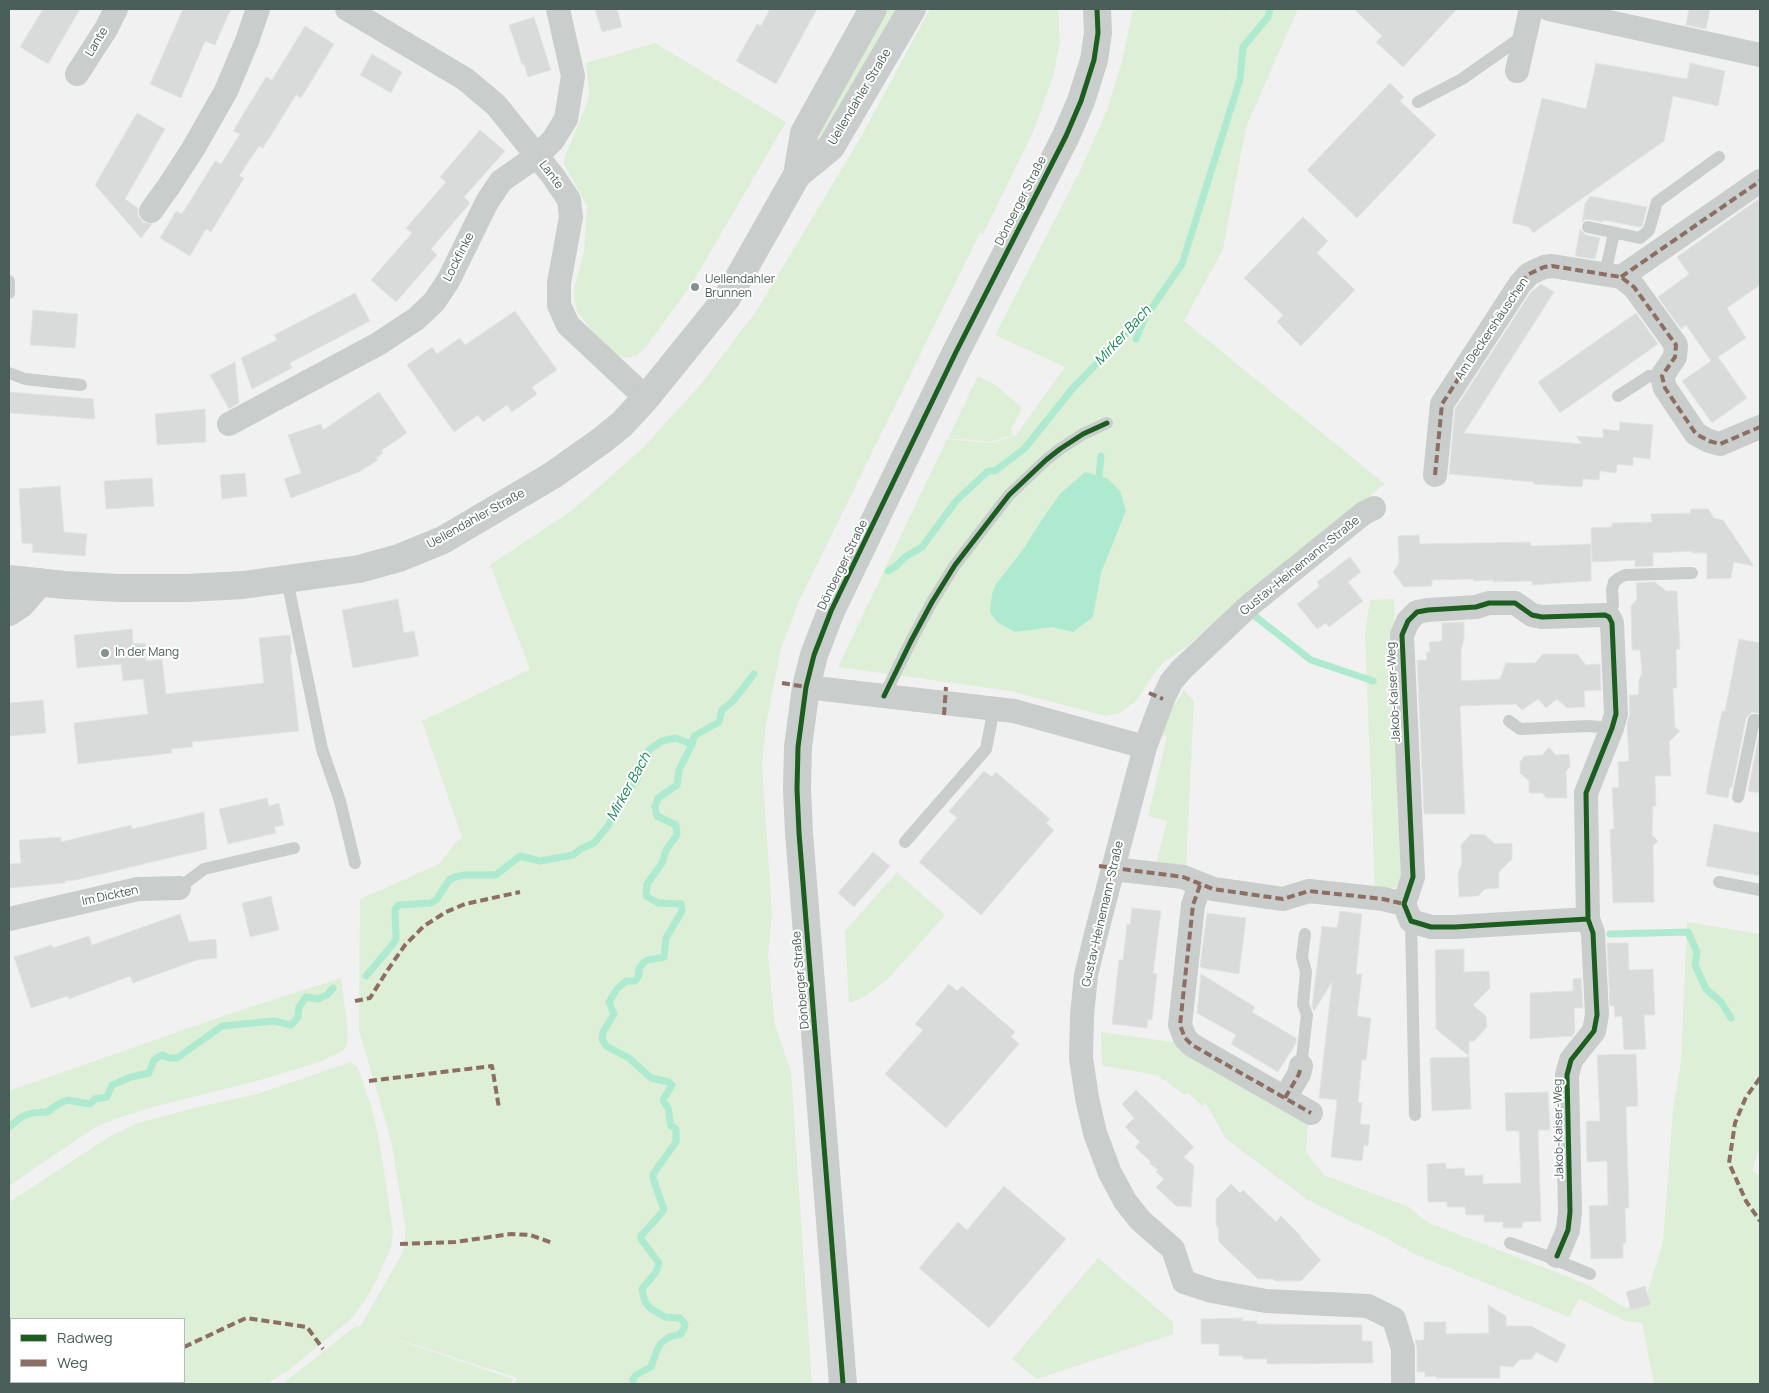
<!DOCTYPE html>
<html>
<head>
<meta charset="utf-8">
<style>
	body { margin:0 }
	#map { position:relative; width:1769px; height:1393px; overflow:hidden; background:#f1f1f1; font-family:Manrope,sans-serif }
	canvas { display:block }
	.frame { position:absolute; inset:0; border:10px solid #495d59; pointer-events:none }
	.legend { position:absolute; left:10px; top:1318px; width:175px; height:65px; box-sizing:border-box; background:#fff; border:1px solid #b6bebd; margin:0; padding:6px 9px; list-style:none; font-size:15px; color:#495d59 }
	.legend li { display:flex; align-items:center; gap:10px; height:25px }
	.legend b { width:25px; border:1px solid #b6bebd }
</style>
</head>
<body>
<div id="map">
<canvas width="1769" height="1393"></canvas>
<div class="frame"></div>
<ul class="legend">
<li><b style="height:6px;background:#1b5e20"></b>Radweg</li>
<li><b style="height:6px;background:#8d6e63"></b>Weg</li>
</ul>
</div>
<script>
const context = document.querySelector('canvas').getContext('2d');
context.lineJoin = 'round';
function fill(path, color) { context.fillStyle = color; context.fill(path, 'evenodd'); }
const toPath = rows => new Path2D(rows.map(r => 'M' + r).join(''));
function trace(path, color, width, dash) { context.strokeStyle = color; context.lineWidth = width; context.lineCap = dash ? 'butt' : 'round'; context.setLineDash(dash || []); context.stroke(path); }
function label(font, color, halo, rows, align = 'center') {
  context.font = font + ' Manrope,sans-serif'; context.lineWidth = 4; context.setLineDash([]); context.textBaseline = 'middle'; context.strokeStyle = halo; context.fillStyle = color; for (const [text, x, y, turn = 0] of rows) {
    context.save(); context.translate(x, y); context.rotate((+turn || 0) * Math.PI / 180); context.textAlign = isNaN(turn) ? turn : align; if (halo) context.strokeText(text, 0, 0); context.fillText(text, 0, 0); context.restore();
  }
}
const green = toPath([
	[888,9,896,9,816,147,811,148],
	[930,9,1058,9,1060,41,1054,73,1034,130,983,234,968,226,980,233,800,599,781,648,766,725,762,765,772,914,768,955,775,1025,791,1071,812,1384,514,1384,517,1378,360,1327,513,1379,510,1384,282,1384,356,1326,360,1327,403,1252,406,1230,391,1140,359,1030,360,899,439,864,456,842,462,838,422,721,530,669,490,565,571,511,642,449,701,384,757,310,862,135],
	[1133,9,1231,9,1226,26,1232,9,1298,9,1246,127,1223,249,1184,321,1385,484,1267,577,1187,646,1163,663,1154,674,1136,701,1120,713,1106,716,1011,691,838,667,947,439,991,443,1016,435,1065,367,995,335,1080,171,1107,110,1122,62],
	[1094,474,1107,478,1126,512,1101,573,1093,617,1073,632,1052,627,992,594,996,584,1024,548,1041,521],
	[655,43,786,122,693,282,647,346,637,355,627,358,617,355,594,333,577,312,574,297,575,284,584,252,587,206,564,164,564,159,587,103,589,91,586,63],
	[978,376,997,386,1021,407,1020,414,1011,428,1013,435,990,442,948,438],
	[1394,599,1403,871,1401,881,1395,887,1386,891,1375,890,1365,634,1370,600],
	[1184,690,1194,701,1186,868,1156,864,1167,821,1148,816,1167,737,1162,735,1171,710],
	[897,872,945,915,888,979,864,997,849,1003,845,931],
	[1687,922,1760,934,1760,1147,1752,1170,1760,1176,1760,1384,1654,1384,1642,1323,1626,1321,1579,1299,1569,1317,1412,1253,1386,1238,1309,1201,1226,1139,1205,1102,1202,1106,1188,1093,1185,1095,1157,1075,1102,1066,1101,1032,1179,1043,1308,1121,1306,1152,1324,1175,1409,1207,1427,1222,1586,1284,1626,1308,1646,1297,1663,1242,1673,1109,1681,1062],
	[341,978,348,1032,347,1045,344,1050,322,1061,264,1079,153,1107,115,1119,94,1128,9,1186,9,1091,232,1013],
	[351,1062,358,1068,371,1106,380,1144,393,1232,391,1247,377,1279,366,1299,351,1319,289,1370,267,1384,9,1384,9,1202,109,1137,136,1124,194,1108,257,1094],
	[11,1319,184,1319,184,1382,11,1382],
	[1098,1258,1173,1322,1173,1334,1037,1379,1012,1359]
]);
const water = toPath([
	[1085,472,1107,478,1120,491,1126,511,1101,573,1093,617,1073,632,1052,627,1015,632,997,622,990,612,992,594,996,584,1024,548,1041,521,1060,494]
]);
const stream = toPath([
	[1136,339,1144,319],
	[1099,476,1101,456],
	[888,571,896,566,905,557,922,547,956,501,988,471,995,471,1025,448,1073,388,1136,323,1144,319,1182,264,1240,79,1243,47,1268,17,1270,9],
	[1256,617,1311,660,1373,681],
	[1610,934,1688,932,1697,952,1695,965,1706,989,1721,1002,1731,1018],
	[366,976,393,944,396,939,395,909,399,905,431,903,437,899,449,880,455,877,464,875,496,875,520,856,540,861,573,855,582,848,594,843,608,826,621,800,637,780,640,763,650,749,662,741,675,738,692,744,694,736,719,722,722,710,733,701,754,674],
	[9,1127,23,1116,32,1113,47,1112,60,1103,68,1100,90,1104,95,1099,107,1097,112,1085,131,1077,149,1073,154,1060,162,1055,169,1058,177,1058,222,1026,274,1021,291,1025,298,1017,299,1007,306,997,318,999,327,995,333,988],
	[633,1384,633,1379,636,1375,651,1367,657,1350,661,1343,669,1337,681,1334,684,1328,685,1324,680,1318,665,1317,650,1308,645,1302,642,1289,656,1272,659,1263,641,1239,641,1236,664,1210,653,1178,653,1174,676,1142,676,1129,671,1126,668,1108,663,1100,672,1085,669,1082,651,1078,629,1058,606,1046,602,1039,603,1032,614,1014,609,1002,617,989,626,981,635,981,639,975,639,969,643,963,648,960,664,957,666,938,682,911,681,904,658,903,646,896,647,884,662,863,666,850,677,835,676,825,657,816,655,807,658,798,677,785,679,770,692,744]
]);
const building = toPath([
	[43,9,80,9,48,64,20,47,43,9],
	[183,9,231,9,215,45,205,41,181,98,150,84,183,9],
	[595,9,617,9,622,27,602,32,595,9],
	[770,9,817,9,776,84,736,61,757,24,761,26,770,9],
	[1354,9,1457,9,1403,67,1376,42,1382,36,1354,9],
	[1689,9,1710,9,1706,29,1686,25,1689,9],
	[534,17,551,70,528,77,524,64,522,65,509,25,534,17],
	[305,26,334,44,301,98,296,95,263,148,259,146,239,176,244,178,211,232,206,229,190,256,160,238,176,211,182,214,215,161,221,164,240,134,233,131,266,77,272,80,305,26],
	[372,54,402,72,391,93,360,75,372,54],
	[1596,63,1687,79,1690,63,1725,71,1718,106,1673,96,1664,141,1533,233,1529,227,1512,223,1542,98,1586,109,1596,63],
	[1390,83,1404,97,1400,101,1436,135,1357,218,1307,170,1390,83],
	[137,113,165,129,125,199,138,208,138,216,143,222,152,224,141,238,95,185,137,113],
	[480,130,505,151,464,197,470,203,431,249,437,255,396,302,371,280,412,233,406,228,446,182,440,177,480,130],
	[1590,196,1647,207,1642,226,1640,227,1603,220,1603,222,1586,219,1582,222,1585,204,1590,196],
	[1760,198,1760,285,1727,308,1746,338,1718,357,1747,398,1712,423,1682,381,1711,361,1686,325,1681,329,1658,297,1689,274,1677,257,1760,198],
	[1303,217,1328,241,1317,253,1355,290,1301,346,1277,322,1283,315,1244,278,1303,217],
	[1580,229,1586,235,1600,238,1595,259,1575,256,1580,229],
	[1541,284,1554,292,1464,433,1582,444,1576,436,1603,438,1603,429,1619,431,1620,422,1653,425,1650,459,1633,457,1633,466,1617,464,1616,473,1600,471,1599,480,1583,479,1582,487,1534,484,1534,482,1449,474,1455,409,1531,292,1541,284],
	[355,293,370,321,290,363,292,368,252,389,241,358,277,340,274,335,355,293],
	[33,310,78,314,75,348,30,345,33,310],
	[515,311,557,370,532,387,537,394,512,412,507,405,483,422,478,415,454,432,407,365,432,347,437,354,460,338,465,345,515,311],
	[1636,313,1658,344,1560,413,1538,382,1636,313],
	[235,362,239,403,229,409,210,375,235,362],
	[9,392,93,399,95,419,9,413,9,392],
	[379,392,407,433,382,450,383,453,376,458,378,460,359,472,291,498,284,479,301,473,288,435,321,424,323,430,379,392],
	[205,409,206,442,157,445,155,414,205,409],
	[245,473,247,496,222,499,220,475,245,473],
	[152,478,154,506,106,509,104,481,152,478],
	[60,486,64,532,87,534,85,556,32,552,33,544,22,543,19,489,60,486],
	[1691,509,1708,509,1714,518,1723,520,1754,566,1734,562,1731,578,1707,579,1707,553,1692,553,1692,551,1653,553,1653,566,1635,567,1635,560,1592,562,1591,528,1612,527,1612,523,1652,522,1651,514,1691,513,1691,509],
	[1419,535,1420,544,1530,542,1531,546,1591,544,1591,581,1532,585,1532,581,1493,582,1493,580,1473,581,1473,579,1432,580,1432,586,1404,587,1393,572,1399,563,1398,536,1419,535],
	[1350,557,1361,572,1348,582,1363,601,1329,627,1326,623,1317,629,1297,604,1320,586,1317,582,1350,557],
	[1655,582,1666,591,1677,591,1680,649,1676,649,1677,688,1673,688,1675,727,1680,731,1669,742,1671,776,1655,776,1656,806,1653,806,1652,835,1658,841,1653,846,1654,902,1613,903,1610,829,1614,829,1612,788,1619,787,1618,762,1629,761,1627,724,1630,714,1629,695,1638,695,1639,679,1642,674,1640,650,1632,650,1631,606,1637,599,1636,583,1655,582],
	[398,599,404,633,414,631,419,656,353,668,342,610,398,599],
	[1464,622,1464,639,1461,650,1461,681,1500,679,1506,663,1535,663,1543,654,1577,654,1586,665,1600,664,1601,690,1584,691,1585,707,1567,708,1557,699,1546,708,1538,699,1522,710,1516,704,1460,706,1465,814,1424,814,1417,660,1427,660,1426,652,1430,652,1429,642,1442,641,1442,623,1464,622],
	[132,629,133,644,145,643,146,661,162,659,166,694,264,683,259,638,290,635,292,654,290,654,299,731,192,742,193,747,171,749,172,753,78,764,74,723,148,714,143,679,123,681,121,664,77,668,74,635,132,629],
	[1739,639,1760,643,1760,713,1752,712,1746,718,1732,788,1730,787,1728,798,1706,794,1709,774,1722,711,1725,711,1739,639],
	[43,700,46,733,9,736,9,703,43,700],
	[1760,730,1760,793,1748,791,1760,730],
	[1549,747,1556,755,1569,754,1570,767,1566,771,1567,798,1546,798,1542,793,1529,793,1529,781,1520,773,1520,762,1524,756,1542,755,1549,747],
	[984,771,992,777,996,772,1050,819,1046,823,1054,830,981,915,919,862,957,818,949,811,984,771],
	[267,798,269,806,279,803,284,825,274,827,276,833,228,844,219,809,267,798],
	[204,812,207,849,76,880,65,881,65,883,9,888,10,864,21,863,19,840,61,837,61,842,131,825,132,829,204,812],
	[1714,824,1760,833,1760,876,1706,866,1714,824],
	[1471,834,1485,835,1495,844,1512,843,1512,859,1499,872,1499,888,1485,889,1478,896,1459,897,1458,874,1462,863,1461,845,1471,834],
	[873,852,890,866,854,907,838,893,873,852],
	[271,896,279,930,250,937,242,903,271,896],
	[1132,908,1161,911,1153,973,1157,974,1152,1020,1148,1019,1147,1028,1112,1024,1119,960,1123,960,1127,924,1130,925,1132,908],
	[1340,911,1362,914,1356,974,1362,974,1357,1016,1371,1018,1366,1060,1362,1060,1358,1102,1362,1103,1360,1124,1370,1125,1368,1146,1364,1145,1362,1161,1331,1157,1337,1100,1319,1098,1332,982,1314,1011,1312,1006,1322,926,1337,928,1340,911],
	[1207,913,1246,918,1239,974,1202,968,1200,966,1207,913],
	[180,914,189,942,216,939,217,958,197,960,133,983,130,976,69,999,68,996,31,1008,14,957,52,945,53,948,89,936,92,945,180,914],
	[1607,943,1628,943,1629,970,1653,969,1655,1015,1644,1015,1646,1049,1624,1050,1622,1016,1615,1017,1614,1006,1610,1006,1607,943],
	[1464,949,1464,972,1489,971,1490,988,1473,1005,1486,1016,1487,1027,1474,1041,1469,1041,1469,1056,1436,1029,1435,950,1464,949],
	[1201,974,1255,1007,1252,1012,1296,1038,1296,1043,1278,1072,1231,1044,1236,1035,1197,1013,1201,974],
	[1581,978,1583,1008,1574,1008,1575,1032,1573,1036,1530,1039,1530,993,1573,991,1573,979,1581,978],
	[949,984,957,991,962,986,1015,1032,1011,1037,1019,1044,946,1128,885,1074,923,1030,915,1024,949,984],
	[1636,1054,1638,1106,1626,1107,1629,1208,1625,1208,1626,1243,1623,1243,1623,1258,1591,1259,1589,1206,1608,1205,1607,1161,1587,1162,1586,1121,1600,1121,1597,1055,1636,1054],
	[1469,1057,1471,1109,1432,1111,1430,1058,1469,1057],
	[1136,1090,1194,1147,1184,1157,1194,1166,1191,1207,1176,1206,1156,1187,1164,1179,1156,1172,1158,1170,1149,1163,1151,1162,1135,1147,1140,1142,1125,1127,1134,1118,1122,1104,1136,1090],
	[1548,1092,1550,1130,1538,1130,1541,1221,1522,1222,1522,1228,1503,1228,1503,1222,1484,1222,1484,1215,1466,1215,1465,1207,1447,1207,1447,1202,1428,1202,1427,1164,1446,1163,1446,1169,1464,1168,1465,1176,1483,1175,1483,1184,1521,1183,1519,1131,1506,1131,1505,1093,1548,1092],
	[1231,1184,1240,1193,1243,1190,1276,1222,1281,1216,1301,1236,1300,1237,1321,1260,1301,1281,1275,1281,1273,1279,1258,1279,1219,1242,1218,1227,1216,1225,1216,1199,1231,1184],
	[1004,1186,1066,1239,989,1328,919,1268,958,1222,967,1230,1004,1186],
	[1645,1286,1651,1305,1631,1310,1626,1292,1645,1286],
	[1488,1305,1506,1316,1506,1326,1531,1326,1566,1345,1557,1363,1536,1352,1532,1359,1519,1360,1513,1367,1500,1366,1500,1378,1436,1378,1436,1376,1425,1377,1425,1372,1417,1372,1417,1349,1415,1340,1424,1340,1424,1322,1446,1322,1446,1334,1489,1333,1488,1305],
	[1243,1318,1242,1321,1257,1321,1257,1324,1362,1325,1362,1341,1372,1341,1373,1363,1267,1364,1267,1359,1243,1359,1243,1356,1219,1356,1219,1344,1201,1344,1201,1319,1243,1318]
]);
const service = toPath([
	[1418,102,1462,79,1523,36],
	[1588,227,1640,238,1649,230,1657,202,1719,157],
	[1605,274,1614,233],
	[9,281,9,293],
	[9,373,25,379,81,385],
	[1618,396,1649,376,1662,376],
	[287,580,322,749,340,801,355,863],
	[1609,617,1613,605,1612,589,1614,582,1619,578,1625,575,1692,573],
	[884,696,911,641,932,602,955,565,1009,495,1046,460,1060,449,1083,434,1107,423],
	[1509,721,1520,729,1588,726,1612,728],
	[1738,797,1754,720,1760,721],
	[905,842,986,749,994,708],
	[1719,882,1760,890],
	[179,888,204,869,294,848],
	[1411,921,1415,1115],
	[1301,1066,1307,1015,1303,1004,1306,972,1302,957,1305,934],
	[1510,1243,1549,1257,1557,1256,1563,1263,1590,1274]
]);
const minor = toPath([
	[347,9,465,79,496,105,553,176,569,200,571,217,559,283,559,305,568,325,646,398],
	[1549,9,1760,55],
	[1517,71,1531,9],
	[77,74,106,29,116,9],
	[151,211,169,186,193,149,226,91,247,41,258,9],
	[1621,277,1760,181],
	[229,424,378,344,416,319,434,302,448,281,487,202,501,181,537,156,553,140,566,119,573,76,558,9],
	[1435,475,1442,404,1520,284,1529,274,1544,267,1552,266,1621,277,1634,287,1676,345,1675,357,1662,376,1665,388,1696,434,1709,441,1720,444,1760,427],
	[806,687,1014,711,1145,747,1097,930,1086,975,1082,1015,1081,1058,1087,1098,1095,1133,1110,1173,1125,1201,1140,1220,1173,1249,1184,1282,1212,1291,1266,1301,1368,1306,1394,1319,1403,1349,1403,1384],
	[1145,747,1163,699,1171,682,1181,670,1251,604,1364,513,1374,508],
	[1113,869,1183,877,1213,889,1283,899,1309,891,1383,899,1404,904],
	[1200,885,1193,905,1180,1025,1185,1038,1192,1045,1311,1113],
	[9,919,138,889,179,888],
	[1285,1098,1299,1074,1301,1066],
	[1557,1256,1568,1230,1570,1212,1567,1075,1571,1060,1594,1031,1597,1015,1593,933,1588,919,1455,927,1431,927,1411,921,1404,904,1413,877,1402,635,1408,621,1417,612,1428,610,1476,607,1489,603,1515,603,1532,615,1542,617,1605,615,1609,617,1612,623,1616,714,1612,728,1586,793,1588,919]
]);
const tertiary = toPath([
	[843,1384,799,833,797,789,798,747,806,687,814,655,831,611,956,352,1066,136,1081,101,1094,60,1098,33,1097,9]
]);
const secondary = toPath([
	[797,175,831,147,912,9],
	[9,579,64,585,118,588,188,588,243,585,359,569,399,558,443,540,553,475,601,441,622,424,646,398,726,299,738,279,797,175,804,133,873,9],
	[9,612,21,604,40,582]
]);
const quiet = toPath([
	[1621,277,1760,181],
	[1435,475,1442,404,1520,284,1529,274,1544,267,1552,266,1621,277,1634,287,1676,345,1675,357,1662,376,1665,388,1696,434,1709,441,1720,444,1760,427],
	[782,683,806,687],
	[1149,693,1163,699],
	[944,715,946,687],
	[1099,866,1183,877,1213,889,1283,899,1309,891,1383,899,1404,904],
	[1200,885,1193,905,1180,1025,1185,1038,1192,1045,1311,1113],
	[355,1001,370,998,387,971,405,945,424,926,446,912,465,904,520,892],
	[1760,1078,1746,1097,1735,1123,1729,1163,1746,1201,1760,1221],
	[369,1081,492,1066,499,1108],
	[1285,1098,1299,1074,1301,1066],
	[400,1244,455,1242,511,1234,530,1235,553,1243],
	[184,1347,246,1318,307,1327,323,1349]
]);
const cycleway = toPath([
	[884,696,911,641,932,602,955,565,1009,495,1046,460,1060,449,1083,434,1107,423],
	[1557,1256,1568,1230,1570,1212,1567,1075,1571,1060,1594,1031,1597,1015,1593,933,1588,919,1455,927,1431,927,1411,921,1404,904,1413,877,1402,635,1408,621,1417,612,1428,610,1476,607,1489,603,1515,603,1532,615,1542,617,1605,615,1609,617,1612,623,1616,714,1612,728,1586,793,1588,919],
	[843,1384,799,833,797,789,798,747,806,687,814,655,831,611,956,352,1066,136,1081,101,1094,60,1098,33,1097,9]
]);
const markers = [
	[695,287,5,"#84918e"],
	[105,653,5,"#84918e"]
];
const streetNames = [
	["Lante",97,42,-59],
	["Uellendahler Straße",860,97,-59],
	["Lante",551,175,53],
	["Dönberger Straße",1021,201,-63],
	["Lockfinke",459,257,-63],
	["Am Deckershäuschen",1492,329,-56],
	["Uellendahler Straße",476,519,-29],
	["Dönberger Straße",843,565,-64],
	["Gustav-Heinemann-Straße",1300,566,-39],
	["Jakob-Kaiser-Weg",1394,692,-93],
	["Im Dickten",110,896,-12],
	["Gustav-Heinemann-Straße",1103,914,-77],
	["Dönberger Straße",801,980,-95],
	["Jakob-Kaiser-Weg",1559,1129,-91]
];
const poiNames = [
	["Uellendahler",705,280],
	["Brunnen",705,294],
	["In der Mang",115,653]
];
const waterNames = [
	["Mirker Bach",1123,336,-47],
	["Mirker Bach",629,787,-61]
];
fill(green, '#ddefd7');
fill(water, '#aeeacf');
trace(stream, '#aeeacf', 7);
fill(building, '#d9dada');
trace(building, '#e2e4e4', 1);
trace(service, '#c9cdcc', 12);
trace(minor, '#c9cdcc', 24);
trace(tertiary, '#c9cdcc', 28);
trace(secondary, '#c9cdcc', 28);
trace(quiet, '#8d6e63', 4, [8, 4]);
trace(cycleway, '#1b5e20', 5);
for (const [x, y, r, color] of markers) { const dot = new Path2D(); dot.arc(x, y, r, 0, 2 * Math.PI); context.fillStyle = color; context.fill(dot); trace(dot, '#fff', 2); }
label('12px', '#495d59', '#fff', streetNames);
label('12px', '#495d59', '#fff', poiNames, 'left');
label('italic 14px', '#138753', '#fff', waterNames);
</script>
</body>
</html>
